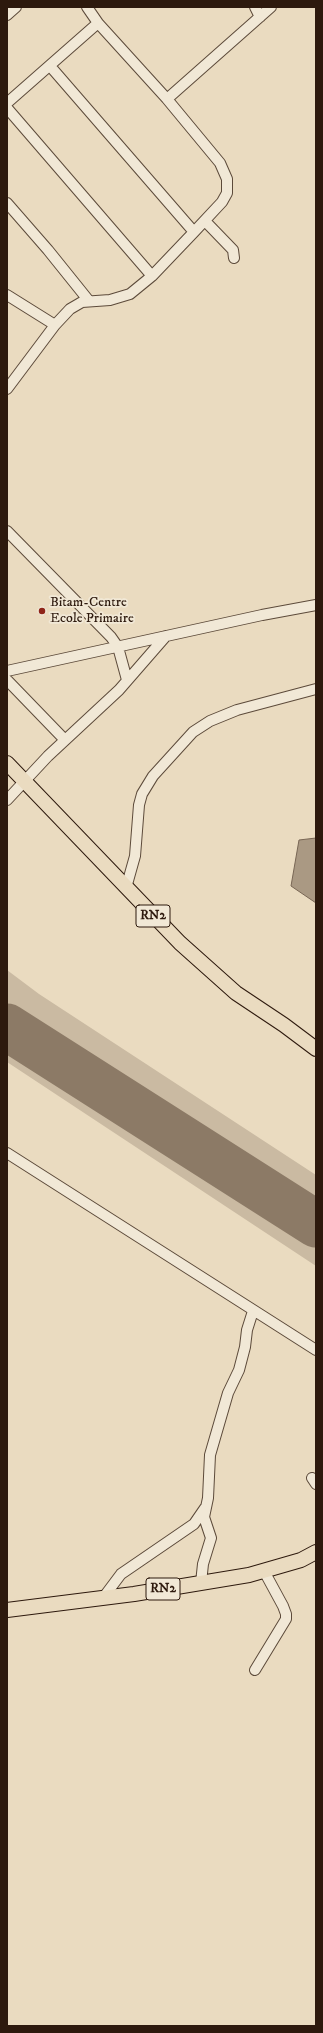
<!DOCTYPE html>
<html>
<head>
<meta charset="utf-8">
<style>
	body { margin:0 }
	#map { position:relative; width:323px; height:2033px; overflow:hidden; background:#eadbc0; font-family:"IM FELL DW Pica",serif }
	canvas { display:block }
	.frame { position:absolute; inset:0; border:8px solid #2d190d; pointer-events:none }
</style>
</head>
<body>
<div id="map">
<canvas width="323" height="2033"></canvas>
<div class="frame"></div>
</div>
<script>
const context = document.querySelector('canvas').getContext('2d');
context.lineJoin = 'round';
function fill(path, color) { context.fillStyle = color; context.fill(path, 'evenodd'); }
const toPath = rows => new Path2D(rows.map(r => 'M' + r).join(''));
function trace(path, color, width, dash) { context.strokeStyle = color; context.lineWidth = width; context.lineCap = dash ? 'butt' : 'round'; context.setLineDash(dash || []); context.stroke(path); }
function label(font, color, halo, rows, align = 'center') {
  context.font = font + ' "IM FELL DW Pica",serif'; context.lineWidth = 3.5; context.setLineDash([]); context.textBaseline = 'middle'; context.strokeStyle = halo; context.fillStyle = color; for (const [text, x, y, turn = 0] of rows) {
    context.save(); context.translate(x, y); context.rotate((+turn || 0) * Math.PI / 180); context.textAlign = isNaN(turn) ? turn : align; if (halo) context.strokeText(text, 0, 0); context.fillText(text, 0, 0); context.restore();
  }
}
const green = toPath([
	[7,970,39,994,316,1175,316,1266,7,1062]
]);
const water = toPath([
	[316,838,316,903,291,886,299,840,316,838]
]);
const runway = toPath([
	[7,1027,316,1224]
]);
const minor = toPath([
	[87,7,98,23],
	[255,7,260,17],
	[7,15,16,7],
	[50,66,194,232],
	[7,103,98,23,167,99,271,7],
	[7,108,152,276],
	[7,203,48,250,89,301],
	[205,221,233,250,234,258],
	[7,295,55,325],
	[7,389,55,325,70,309,82,302,110,300,130,294,152,276,194,232,222,202,227,193,227,179,220,163,167,99],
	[7,531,111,637,118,647,127,680],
	[7,671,262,615,316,605],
	[7,680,65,740],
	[7,800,48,756,119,690,166,636],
	[126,888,135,856,139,805,142,794,153,776,193,732,210,721,237,710,316,689],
	[7,1153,316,1350],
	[312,1478,316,1484],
	[201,1583,203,1564,211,1538,204,1517,208,1498,210,1455,228,1393,239,1370,245,1347,247,1330,253,1311],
	[103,1598,121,1574,194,1524,205,1508],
	[255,1670,286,1619,286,1614,283,1606,264,1571]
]);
const highway = toPath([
	[7,763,180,943,236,993,284,1025,316,1049],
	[7,1610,134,1594,249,1575,301,1560,316,1552]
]);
const markers = [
	[42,611,4,"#8f2418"]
];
const shields = [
	[153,916,34],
	[163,1589,34]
];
const shieldNames = [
	["RN2",153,916],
	["RN2",163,1589]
];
const poiNames = [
	["Bitam-Centre",50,603],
	["Ecole Primaire",50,619]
];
fill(green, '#cabaa2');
fill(water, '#aa9983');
trace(water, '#786654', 1);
trace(runway, '#8c7a66', 47);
trace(minor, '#5c4a3a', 12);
trace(highway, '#2d190d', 16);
trace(minor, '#f1e8d6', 10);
trace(highway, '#eadbc0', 14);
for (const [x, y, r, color] of markers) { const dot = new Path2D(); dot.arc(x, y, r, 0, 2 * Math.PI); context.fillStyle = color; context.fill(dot); trace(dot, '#f1e8d6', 1.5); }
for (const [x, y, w] of shields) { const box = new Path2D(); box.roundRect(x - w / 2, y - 11, w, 22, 3); context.fillStyle = '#f1e8d6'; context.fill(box); trace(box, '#2d190d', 1); }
label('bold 13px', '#2d190d', null, shieldNames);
label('14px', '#2d190d', '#f1e8d6', poiNames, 'left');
</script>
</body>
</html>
